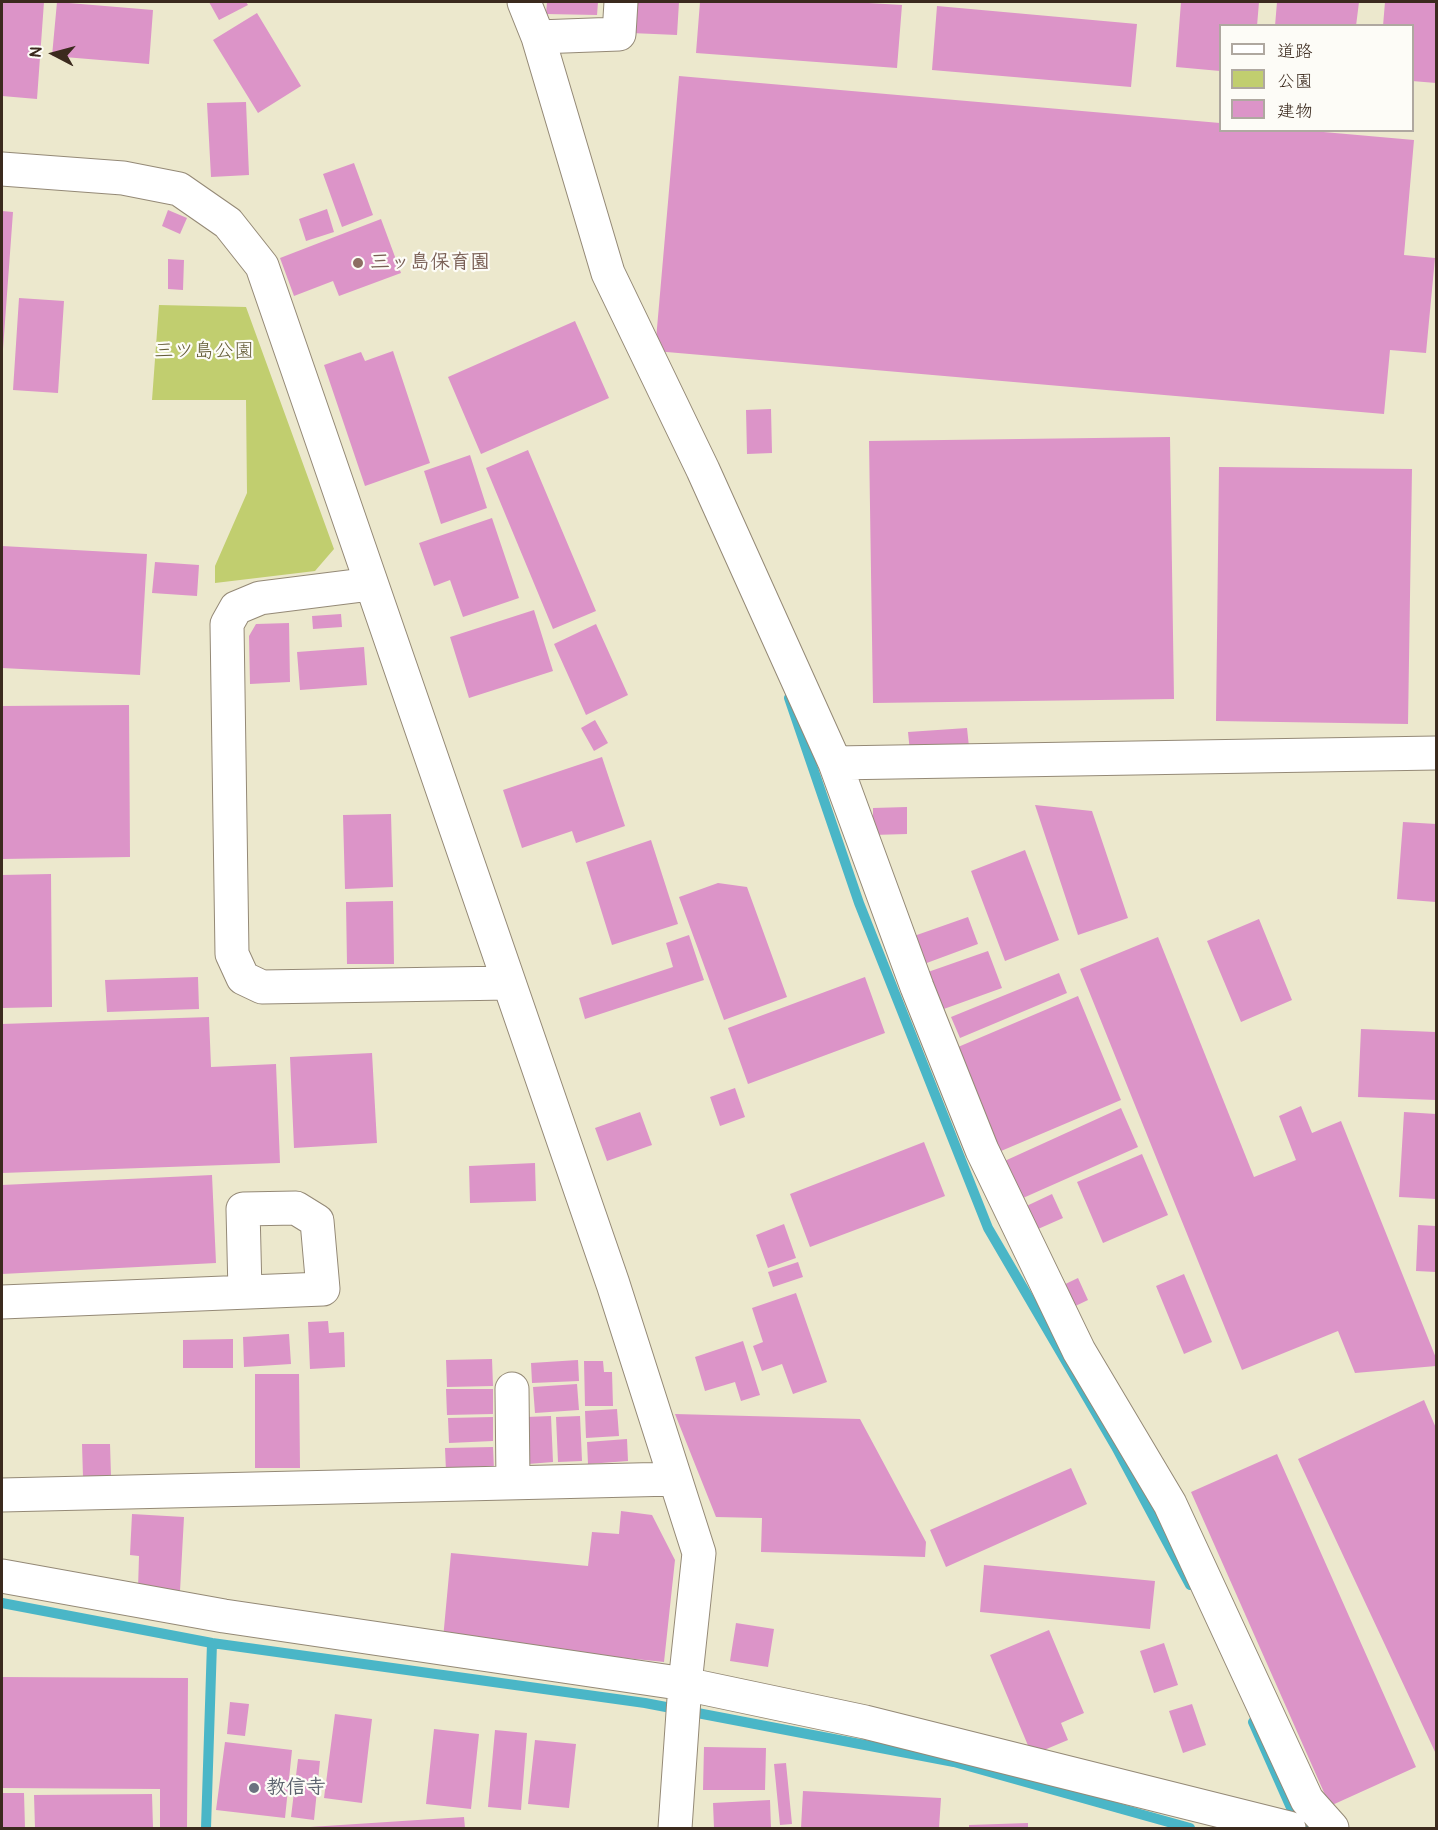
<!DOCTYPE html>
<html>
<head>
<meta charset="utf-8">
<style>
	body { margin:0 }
	#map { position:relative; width:1438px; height:1830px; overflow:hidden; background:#ece8cd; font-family:Pangolin,"Klee One",sans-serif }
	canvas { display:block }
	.frame { position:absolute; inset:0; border:3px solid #3b2a1e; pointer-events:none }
	.legend { position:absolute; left:1219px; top:24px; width:195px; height:108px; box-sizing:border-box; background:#fdfcf7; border:2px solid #afa8a0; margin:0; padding:8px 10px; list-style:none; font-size:18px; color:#3b2a1e }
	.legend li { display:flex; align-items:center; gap:12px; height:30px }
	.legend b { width:30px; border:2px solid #afa8a0 }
	.north { position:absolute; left:24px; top:24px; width:60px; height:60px; -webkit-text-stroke:4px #fdfcf7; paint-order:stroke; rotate:276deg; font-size:16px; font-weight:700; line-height:24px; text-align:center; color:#3b2a1e }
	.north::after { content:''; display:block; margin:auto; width:21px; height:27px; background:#3b2a1e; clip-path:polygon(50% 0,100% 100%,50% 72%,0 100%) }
</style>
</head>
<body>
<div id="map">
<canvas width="1438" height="1830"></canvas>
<div class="frame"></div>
<ul class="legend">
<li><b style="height:8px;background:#fff"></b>道路</li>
<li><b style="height:16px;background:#c1ce6f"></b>公園</li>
<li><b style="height:16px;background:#dc94c8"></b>建物</li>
</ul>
<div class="north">N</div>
</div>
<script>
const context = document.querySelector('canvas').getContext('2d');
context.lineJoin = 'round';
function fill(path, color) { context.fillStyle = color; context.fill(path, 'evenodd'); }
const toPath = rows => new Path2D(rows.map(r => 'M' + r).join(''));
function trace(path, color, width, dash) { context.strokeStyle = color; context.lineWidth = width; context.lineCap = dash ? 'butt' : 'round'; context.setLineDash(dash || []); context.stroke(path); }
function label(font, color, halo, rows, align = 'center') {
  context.font = font + ' Pangolin,"Klee One",sans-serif'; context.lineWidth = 4.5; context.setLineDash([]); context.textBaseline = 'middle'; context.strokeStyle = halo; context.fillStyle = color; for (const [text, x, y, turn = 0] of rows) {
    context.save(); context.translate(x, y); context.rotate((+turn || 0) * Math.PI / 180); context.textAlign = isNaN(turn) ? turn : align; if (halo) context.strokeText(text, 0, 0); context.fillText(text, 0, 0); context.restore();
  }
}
const green = toPath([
	[159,305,246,307,334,549,315,571,215,583,215,566,247,493,246,400,152,400]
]);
const stream = toPath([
	[789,698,859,903,988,1228,1116,1447,1190,1585],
	[2,1603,212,1643,645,1703,954,1762,1190,1828],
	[1253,1722,1292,1810,1310,1828],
	[206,1828,212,1643]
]);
const building = toPath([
	[2,2,44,2,37,99,2,96],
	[57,2,153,10,149,64,52,56],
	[209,2,246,2,248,5,219,20],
	[547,2,598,2,597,15,546,14],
	[633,2,679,2,677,35,631,33],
	[700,2,852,2,902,5,897,68,696,53],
	[1181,2,1259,2,1257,26,1220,26,1220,71,1176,67],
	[1277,2,1359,2,1356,26,1275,26],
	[1385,2,1436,2,1436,83,1412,81,1412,26,1383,26],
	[937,6,1137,24,1131,87,932,70],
	[257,13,301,86,258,113,213,40],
	[679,76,1220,123,1220,130,1301,130,1414,140,1404,255,1435,258,1426,353,1390,350,1384,414,655,351],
	[246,102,249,175,211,177,207,103],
	[354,163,373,215,342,227,323,174],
	[327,209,334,232,306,241,299,219],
	[168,210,187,218,180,234,162,226],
	[2,211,13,212,3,349,2,349],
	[381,219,401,273,339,296,333,281,294,296,280,258],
	[168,259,184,260,183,290,168,289],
	[19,298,64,301,58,393,13,390],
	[575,321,609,398,481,454,448,377],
	[393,351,430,463,365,486,324,365,361,352,365,361],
	[771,409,772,453,747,454,746,410],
	[1170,437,1174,699,873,703,869,441],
	[528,450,596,611,553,629,486,468],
	[470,455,487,508,441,524,424,471],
	[1219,467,1412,469,1408,724,1216,721],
	[492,518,519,598,463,617,450,580,434,586,419,543],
	[2,546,147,554,140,675,2,668],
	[155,562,199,565,197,596,152,593],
	[534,610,553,671,469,698,450,637],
	[341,614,342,627,313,629,312,616],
	[289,623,290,682,250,684,249,636,256,624],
	[596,624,628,695,586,715,554,644],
	[364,647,367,685,300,690,297,652],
	[129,705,130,857,2,859,2,706],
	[595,720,608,743,594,751,581,728],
	[967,728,969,747,910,752,908,732],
	[602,757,625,826,576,843,572,831,522,848,503,790],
	[1035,805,1092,811,1128,918,1078,935],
	[907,807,907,834,873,835,873,808],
	[391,814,393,887,345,889,343,815],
	[1403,822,1436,824,1436,902,1397,899],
	[651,840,678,924,612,945,586,862],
	[1025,850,1059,940,1005,961,971,871],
	[51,874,52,1007,2,1008,2,875],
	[718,883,747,887,787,997,724,1020,679,897],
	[393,901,394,964,347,964,346,902],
	[968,917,978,944,924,964,914,936],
	[1259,919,1292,1000,1241,1022,1207,941],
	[689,935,704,980,585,1019,579,998,673,967,666,943],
	[1158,937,1254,1177,1296,1160,1279,1116,1301,1106,1312,1133,1341,1121,1436,1358,1436,1366,1355,1373,1338,1331,1242,1370,1080,969],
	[988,951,1002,988,941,1010,928,972],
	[1059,973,1067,993,960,1038,951,1017],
	[198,977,199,1009,107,1012,105,980],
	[865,977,885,1033,748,1084,728,1028],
	[1078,996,1121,1100,994,1154,951,1050],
	[209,1017,211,1067,276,1064,280,1163,2,1173,2,1024],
	[1361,1029,1436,1032,1436,1100,1358,1097],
	[372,1053,377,1143,294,1148,290,1057],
	[735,1088,745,1117,720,1126,710,1097],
	[1121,1108,1138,1147,1014,1202,998,1164],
	[640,1112,652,1145,607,1161,595,1128],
	[1404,1112,1436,1114,1436,1199,1399,1197],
	[924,1142,945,1196,810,1247,790,1194],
	[1142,1154,1168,1215,1103,1243,1077,1182],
	[535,1163,536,1201,470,1203,469,1166],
	[212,1175,216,1263,2,1274,2,1185],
	[1052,1194,1063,1218,1029,1233,1018,1210],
	[784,1224,796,1258,768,1268,756,1235],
	[1418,1225,1436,1226,1436,1272,1416,1271],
	[798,1262,803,1277,773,1287,768,1272],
	[1184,1274,1212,1342,1184,1354,1156,1286],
	[1078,1278,1088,1300,1067,1310,1057,1288],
	[796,1293,827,1382,793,1394,782,1364,762,1371,753,1346,763,1342,752,1308],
	[328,1321,329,1333,344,1332,345,1367,310,1369,308,1322],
	[289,1334,291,1364,244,1367,243,1337],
	[233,1339,233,1368,183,1368,183,1340],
	[743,1341,760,1395,741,1401,735,1382,705,1391,695,1357],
	[492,1359,493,1386,447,1387,446,1360],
	[578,1360,579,1381,532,1383,531,1363],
	[584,1361,603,1361,604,1372,612,1372,613,1406,585,1406],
	[255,1374,299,1374,300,1468,255,1468],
	[577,1384,579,1410,535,1413,533,1387],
	[446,1389,493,1389,493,1414,447,1415],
	[1424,1400,1436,1428,1436,1754,1298,1459],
	[617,1409,619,1436,586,1438,585,1411],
	[675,1414,860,1419,926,1542,925,1557,761,1552,762,1518,716,1517],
	[551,1416,553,1462,528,1464,526,1417],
	[580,1416,582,1461,558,1462,556,1417],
	[493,1417,493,1441,449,1443,448,1418],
	[627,1439,628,1461,588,1464,587,1442],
	[82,1444,110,1444,111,1476,83,1477],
	[493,1447,494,1470,446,1471,445,1448],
	[1277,1454,1416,1767,1330,1806,1191,1492],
	[1071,1468,1087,1504,946,1567,930,1530],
	[621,1511,652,1515,675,1560,664,1662,443,1639,451,1553,588,1566,592,1532,619,1534],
	[132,1514,184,1517,180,1591,138,1589,139,1556,130,1555],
	[984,1565,1155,1581,1150,1629,980,1612],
	[736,1623,774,1629,768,1667,730,1661],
	[1049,1630,1084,1713,1061,1723,1068,1740,1032,1755,990,1655],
	[1164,1643,1178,1685,1154,1693,1140,1651],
	[2,1677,188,1678,187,1828,160,1828,160,1789,2,1788],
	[230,1702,249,1704,245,1736,227,1734],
	[1192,1704,1206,1745,1183,1753,1169,1711],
	[335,1714,372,1719,362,1803,324,1798],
	[434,1729,479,1734,471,1809,426,1804],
	[495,1730,527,1733,521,1810,488,1807],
	[535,1740,576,1744,569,1808,528,1804],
	[225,1742,292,1750,285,1818,216,1810],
	[704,1747,766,1748,765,1790,703,1790],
	[298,1759,320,1761,314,1820,291,1817],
	[786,1763,792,1824,780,1825,774,1764],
	[803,1791,941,1798,939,1828,801,1828],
	[2,1793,24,1793,25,1828,2,1828],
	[152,1794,153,1828,35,1828,34,1795],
	[770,1800,771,1828,714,1828,713,1803],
	[464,1817,465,1828,310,1828,310,1827],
	[1028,1823,1028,1828,969,1828,969,1825]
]);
const minor = toPath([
	[524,2,538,37,608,273,703,470,835,763,917,987,982,1150,1079,1351,1170,1504,1307,1800,1332,1828],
	[538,37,619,34,621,2],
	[2,169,123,178,179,189,228,223,262,266,613,1284,699,1553,685,1684,675,1828],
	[371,584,260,598,236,608,227,624,232,954,243,978,262,987,509,983],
	[835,763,1436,753],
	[2,1302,323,1289,317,1221,296,1208,243,1209,245,1292],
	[512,1389,513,1482],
	[2,1495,675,1479],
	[2,1576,224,1616,685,1684,865,1722,1289,1828]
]);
const markers = [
	[358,263,6,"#8d6e63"],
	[254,1788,6,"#6b7280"]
];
const educationNames = [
	["三ッ島保育園",370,263]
];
const parkNames = [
	["三ツ島公園",204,352]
];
const worshipNames = [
	["教信寺",266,1788]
];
fill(green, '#c1ce6f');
trace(stream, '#4ab6c7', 10);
fill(building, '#dc94c8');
trace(minor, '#948976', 35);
trace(minor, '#fff', 33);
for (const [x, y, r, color] of markers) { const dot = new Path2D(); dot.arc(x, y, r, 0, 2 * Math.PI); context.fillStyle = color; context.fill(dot); trace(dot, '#fdfcf7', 2); }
label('bold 20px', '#785e54', '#fdfcf7', educationNames, 'left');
label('20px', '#635b36', '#fdfcf7', parkNames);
label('bold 20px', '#5b616d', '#fdfcf7', worshipNames, 'left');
</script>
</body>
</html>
